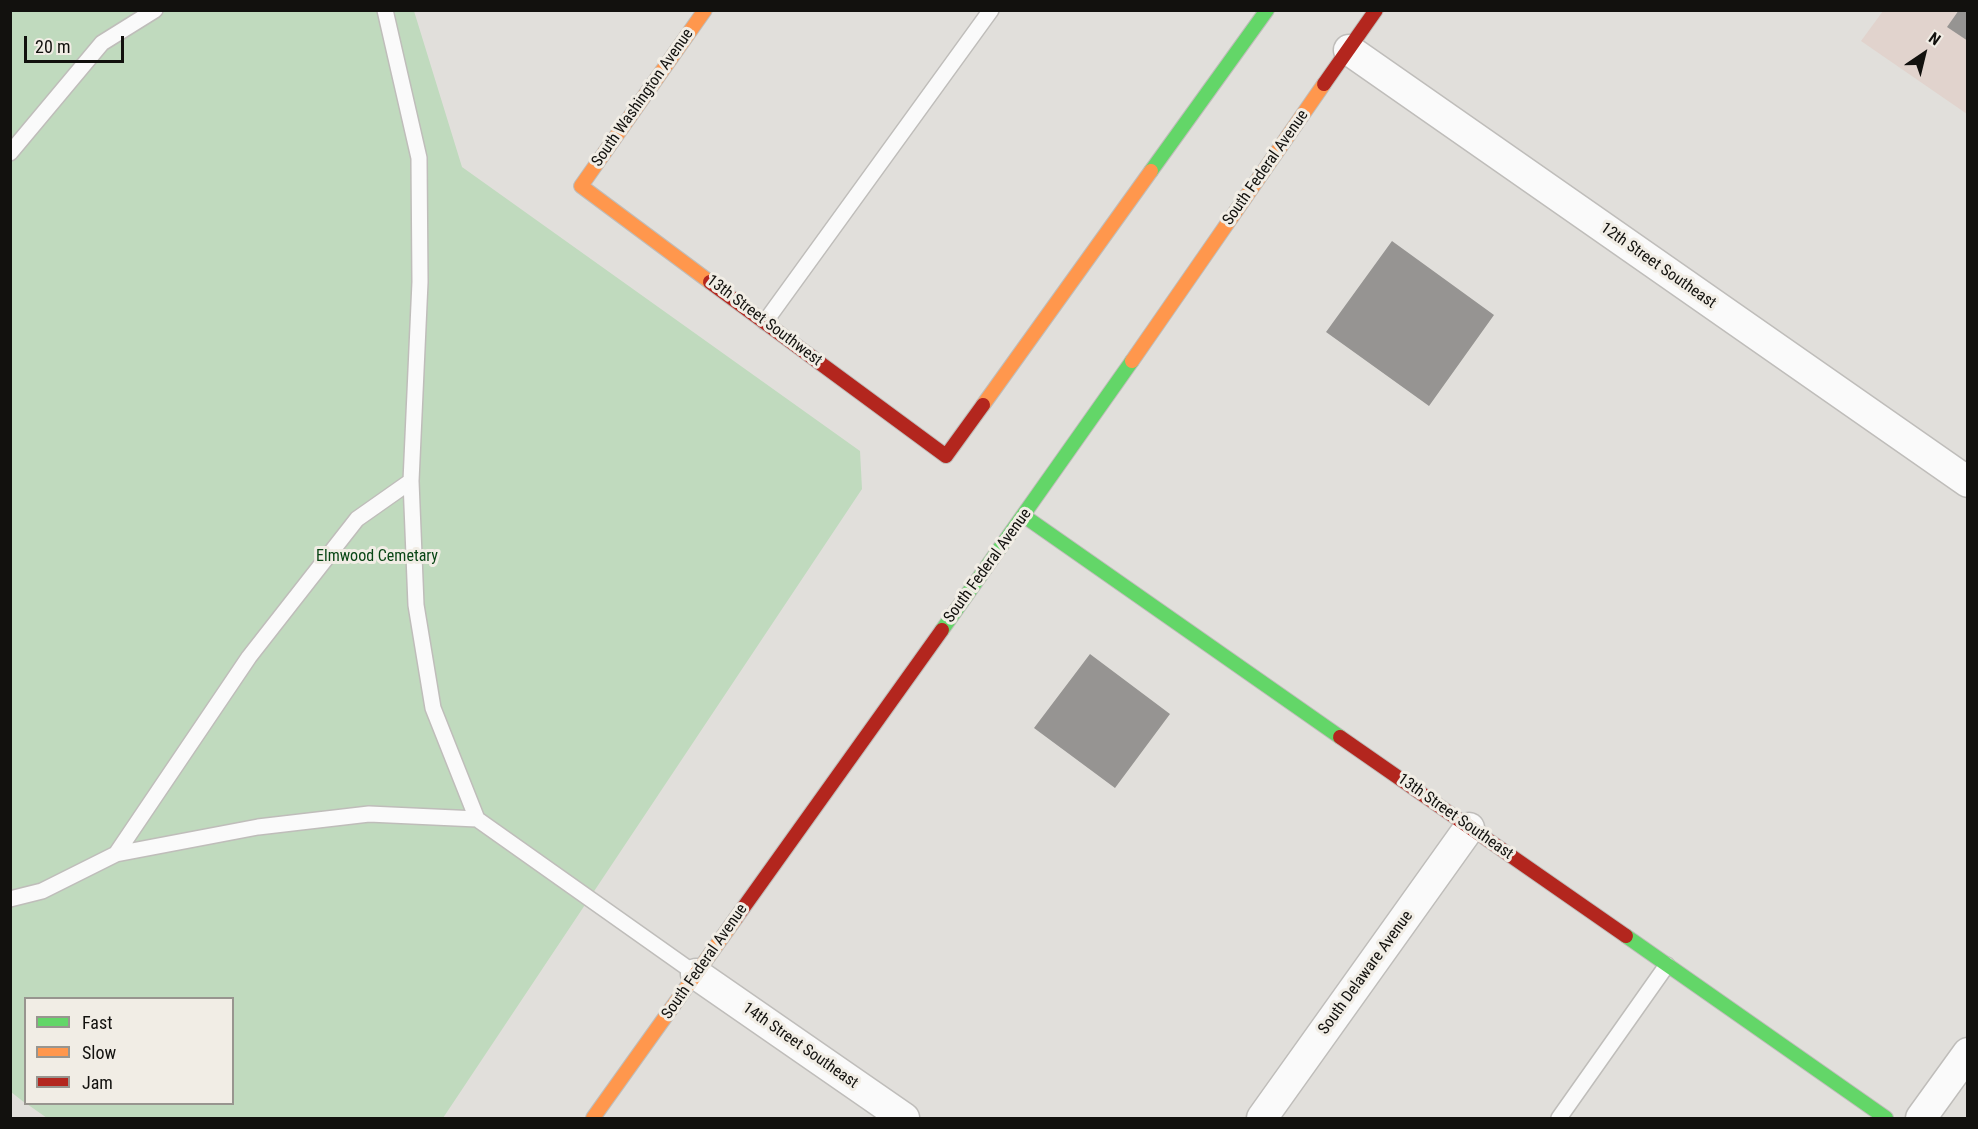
<!DOCTYPE html>
<html>
<head>
<meta charset="utf-8">
<style>
	body { margin:0 }
	#map { position:relative; width:1978px; height:1129px; overflow:hidden; background:#e1dfdb; font-family:"Roboto Condensed",sans-serif }
	canvas { display:block }
	.frame { position:absolute; inset:0; border:12px solid #12110e; pointer-events:none }
	.legend { position:absolute; left:24px; top:997px; width:210px; height:108px; box-sizing:border-box; background:#f1ede5; border:2px solid #98958f; margin:0; padding:8px 10px; list-style:none; font-size:18px; color:#12110e }
	.legend li { display:flex; align-items:center; gap:12px; height:30px }
	.legend b { width:30px; border:2px solid #98958f }
	.north { position:absolute; left:1894px; top:24px; width:60px; height:60px; -webkit-text-stroke:4px #f1ede5; paint-order:stroke; rotate:35deg; font-size:16px; font-weight:700; line-height:24px; text-align:center; color:#12110e }
	.north::after { content:''; display:block; margin:auto; width:21px; height:27px; background:#12110e; clip-path:polygon(50% 0,100% 100%,50% 72%,0 100%) }
	.scale { position:absolute; left:24px; top:36px; width:100px; height:27px; box-sizing:border-box; border:3px solid #12110e; border-top:0; padding-left:8px; font-size:18px; line-height:21px; white-space:nowrap; color:#12110e; -webkit-text-stroke:4px #f1ede5; paint-order:stroke }
</style>
</head>
<body>
<div id="map">
<canvas width="1978" height="1129"></canvas>
<div class="frame"></div>
<ul class="legend">
<li><b style="height:8px;background:#63d668"></b>Fast</li>
<li><b style="height:8px;background:#ff974d"></b>Slow</li>
<li><b style="height:8px;background:#b3261e"></b>Jam</li>
</ul>
<div class="north">N</div>
<div class="scale">20 m</div>
</div>
<script>
const context = document.querySelector('canvas').getContext('2d');
context.lineJoin = 'round';
function fill(path, color) { context.fillStyle = color; context.fill(path, 'evenodd'); }
const toPath = rows => new Path2D(rows.map(r => 'M' + r).join(''));
function trace(path, color, width, dash) { context.strokeStyle = color; context.lineWidth = width; context.lineCap = dash ? 'butt' : 'round'; context.setLineDash(dash || []); context.stroke(path); }
function label(font, color, halo, rows, align = 'center') {
  context.font = font + ' "Roboto Condensed",sans-serif'; context.lineWidth = 6; context.setLineDash([]); context.textBaseline = 'middle'; context.strokeStyle = halo; context.fillStyle = color; for (const [text, x, y, turn = 0] of rows) {
    context.save(); context.translate(x, y); context.rotate((+turn || 0) * Math.PI / 180); context.textAlign = isNaN(turn) ? turn : align; if (halo) context.strokeText(text, 0, 0); context.fillText(text, 0, 0); context.restore();
  }
}
const industrial = toPath([
	[1883,11,1967,11,1967,114,1861,41]
]);
const green = toPath([
	[11,11,414,11,462,167,860,451,862,489,443,1118,47,1118,27,1104,232,1104,232,998,26,998,25,1103,11,1092]
]);
const building = toPath([
	[1959,10,1968,10,1968,41,1947,27],
	[1392,241,1494,315,1429,406,1326,332],
	[1090,654,1170,714,1115,788,1034,728]
]);
const lane = toPath([
	[10,153,102,43,155,10],
	[765,322,991,10],
	[477,819,696,974],
	[116,854,249,657,357,519,411,481],
	[10,899,42,891,116,854,258,827,369,814,477,819,433,708,416,605,411,481,420,282,419,158,385,10],
	[1559,1118,1667,965]
]);
const street = toPath([
	[1349,50,1968,482],
	[696,974,904,1118],
	[1262,1118,1469,828],
	[1921,1118,1968,1053]
]);
const fast = toPath([
	[1151,171,1267,10],
	[1024,516,1340,737],
	[942,630,1132,361],
	[1626,936,1886,1118]
]);
const slow = toPath([
	[705,10,581,186,710,282],
	[1132,361,1324,84],
	[983,405,1151,171],
	[593,1118,736,918]
]);
const jam = toPath([
	[1324,84,1376,10],
	[710,282,946,456,983,405],
	[1340,737,1626,936],
	[736,918,942,630]
]);
const streetNames = [
	["South Washington Avenue",643,98,-55],
	["South Federal Avenue",1266,168,-55],
	["12th Street Southeast",1658,266,35],
	["13th Street Southwest",764,321,37],
	["South Federal Avenue",988,566,-54],
	["13th Street Southeast",1455,817,35],
	["South Federal Avenue",705,962,-55],
	["South Delaware Avenue",1366,973,-54],
	["14th Street Southeast",800,1046,35]
];
const parkNames = [
	["Elmwood Cemetary",377,557]
];
fill(industrial, '#e1d3cd');
fill(green, '#c0dabe');
fill(building, '#969492');
trace(lane, '#bfbdba', 18);
trace(street, '#bfbdba', 33);
trace(fast, '#bfbdba', 16);
trace(slow, '#bfbdba', 16);
trace(jam, '#bfbdba', 16);
trace(lane, '#fafafa', 15);
trace(street, '#fafafa', 30);
trace(fast, '#63d668', 14);
trace(slow, '#ff974d', 14);
trace(jam, '#b3261e', 14);
label('16px', '#12110e', '#f1ede5', streetNames);
label('16px', '#094615', '#f1ede5', parkNames);
</script>
</body>
</html>
